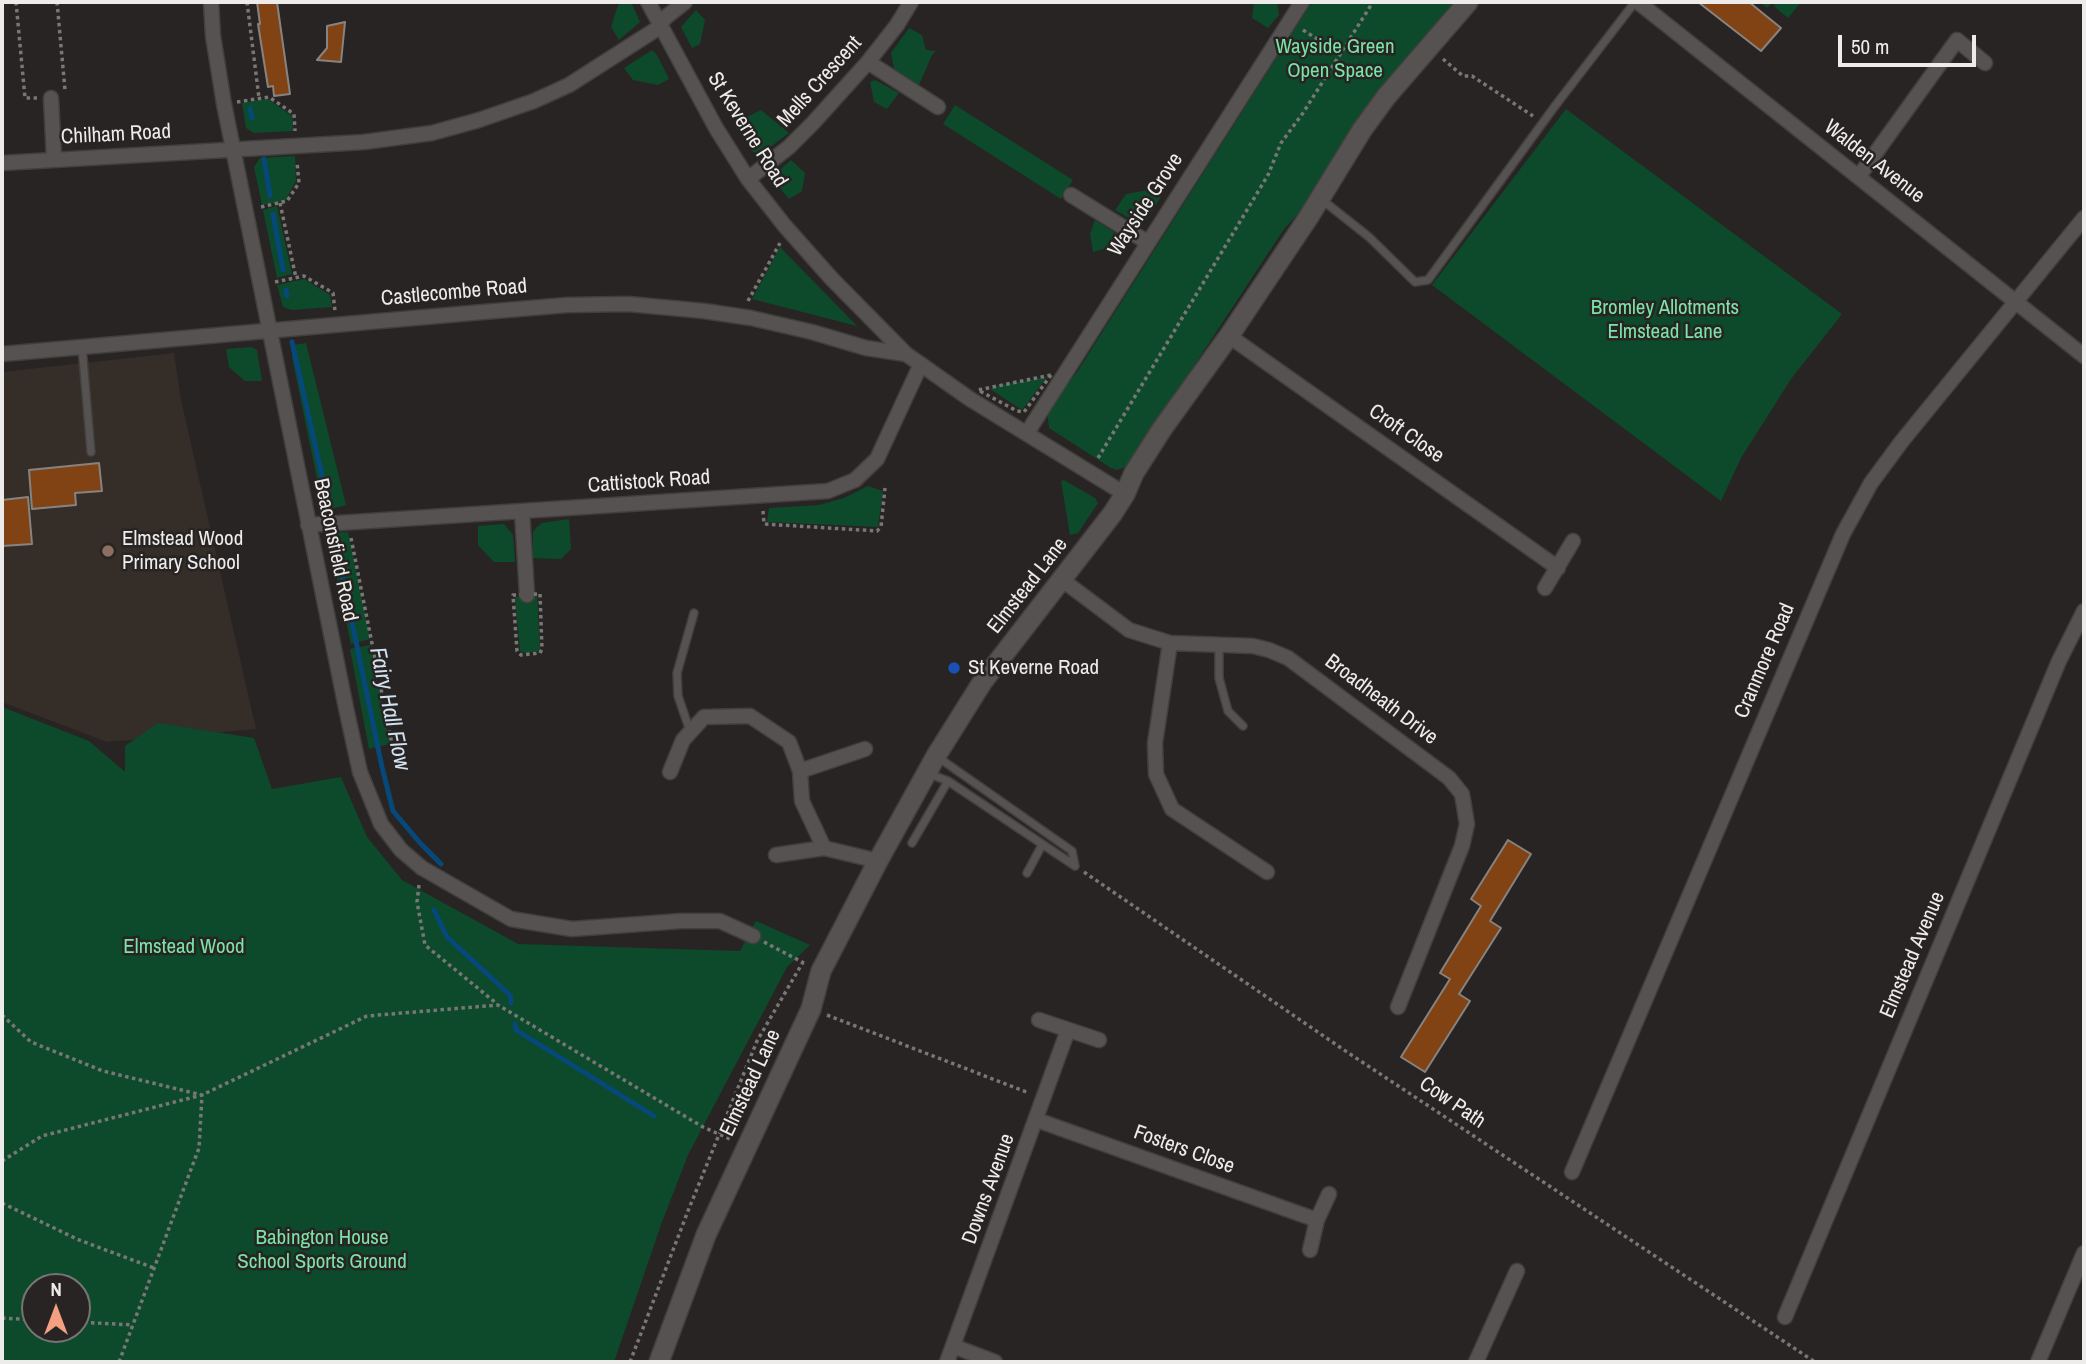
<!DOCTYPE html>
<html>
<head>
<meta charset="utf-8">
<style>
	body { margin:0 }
	#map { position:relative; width:2086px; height:1364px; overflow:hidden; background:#272423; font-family:"Archivo Narrow",sans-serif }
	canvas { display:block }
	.frame { position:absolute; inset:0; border:4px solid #eeeceb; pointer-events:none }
	.north { position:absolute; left:21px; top:1273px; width:70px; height:70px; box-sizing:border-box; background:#272423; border:2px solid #777473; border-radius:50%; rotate:0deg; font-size:19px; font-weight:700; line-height:28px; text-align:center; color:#eeeceb }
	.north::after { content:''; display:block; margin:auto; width:24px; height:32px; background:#f2a07f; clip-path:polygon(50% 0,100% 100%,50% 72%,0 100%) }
	.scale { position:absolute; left:1838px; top:35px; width:138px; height:32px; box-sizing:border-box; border:4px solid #eeeceb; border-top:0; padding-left:9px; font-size:21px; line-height:24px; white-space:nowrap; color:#eeeceb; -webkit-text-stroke:5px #272423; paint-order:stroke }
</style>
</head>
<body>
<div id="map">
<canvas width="2086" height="1364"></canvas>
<div class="frame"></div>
<div class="north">N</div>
<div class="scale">50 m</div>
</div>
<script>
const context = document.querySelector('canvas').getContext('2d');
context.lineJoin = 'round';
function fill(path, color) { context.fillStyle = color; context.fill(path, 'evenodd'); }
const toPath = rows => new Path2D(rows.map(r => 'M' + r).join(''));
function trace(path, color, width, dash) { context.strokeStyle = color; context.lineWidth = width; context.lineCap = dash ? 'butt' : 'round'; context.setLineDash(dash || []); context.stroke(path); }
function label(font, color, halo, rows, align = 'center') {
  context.font = font + ' "Archivo Narrow",sans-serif'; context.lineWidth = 5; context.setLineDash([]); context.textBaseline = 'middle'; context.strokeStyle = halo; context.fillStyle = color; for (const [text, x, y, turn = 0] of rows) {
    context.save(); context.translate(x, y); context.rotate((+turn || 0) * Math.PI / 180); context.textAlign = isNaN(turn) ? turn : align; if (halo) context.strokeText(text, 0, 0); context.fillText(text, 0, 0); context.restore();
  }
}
const built = toPath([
	[174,353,181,400,256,729,107,742,2,702,2,372]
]);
const green = toPath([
	[624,2,631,2,640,22,619,40,611,27,618,5],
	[1254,2,1277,2,1279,15,1268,28,1252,18],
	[1312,2,1454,2,1376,98,1313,198,1284,229,1132,460,1125,467,1117,470,1111,468,1049,428,1047,410,1077,372],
	[1759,2,1801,2,1788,18,1775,7,1773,2,1767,8],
	[696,10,705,20,700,44,692,48,681,27],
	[909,28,922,35,926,50,936,51,932,55,919,85,894,69,891,53],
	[652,50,657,55,669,79,658,85,633,80,624,68],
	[875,80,899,93,887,109,874,102,870,82],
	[268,99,292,116,293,131,254,133,246,128,242,103],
	[955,105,1073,180,1061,199,943,124],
	[1566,109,1842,314,1791,379,1741,458,1721,501,1432,285],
	[761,110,789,133,761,154,753,152,733,124],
	[295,156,296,181,285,201,262,205,254,167,260,158],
	[791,160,805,173,802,191,789,199,773,180,775,174],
	[1148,190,1161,197,1146,220,1134,221,1115,210,1126,194],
	[277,206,292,274,277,278,263,210],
	[1095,220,1123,238,1125,243,1093,252,1090,234],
	[780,247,857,326,752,299],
	[304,279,330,295,332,307,292,310,283,307,277,285],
	[306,343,346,505,335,508,323,508,292,357,294,345],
	[251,347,257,350,262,381,245,381,229,367,226,349],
	[1047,377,1022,410,990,389,1000,385],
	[1064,480,1095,498,1098,503,1078,533,1070,535,1061,481],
	[868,486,883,491,878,527,767,522,769,508,819,505,844,498],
	[569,519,571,549,561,559,533,558,533,532,537,527,542,523],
	[504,524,513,535,515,562,494,562,478,545,478,526],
	[348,532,370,639,351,644,328,537,331,533],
	[537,596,540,648,539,651,525,653,520,651,515,597],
	[370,645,390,744,369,749,350,649],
	[2,707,89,741,125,772,125,746,158,723,254,738,272,789,341,777,367,837,402,880,518,944,740,951,756,921,810,945,787,967,688,1155,662,1222,614,1362,2,1362],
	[35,1287,77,1287,77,1329,35,1329]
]);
const stream = toPath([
	[250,109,252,118],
	[264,159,270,195],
	[273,214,283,270],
	[286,290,287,296],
	[292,342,325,489],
	[336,545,382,767,393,811,421,844,441,864],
	[434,910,447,937,510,995,511,1003],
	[515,1024,516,1030,654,1116]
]);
const building = toPath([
	[257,2,277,2,290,94,274,96,273,86,268,87,258,24,260,24,257,2],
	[1698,2,1749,2,1781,28,1761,51,1698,2],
	[345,22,341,62,317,60,327,48,327,26,345,22],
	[99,463,102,491,75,493,76,505,32,509,29,470,99,463],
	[28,497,32,544,2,546,2,500,28,497],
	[1508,840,1531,854,1490,921,1501,928,1459,994,1470,1001,1425,1072,1401,1057,1450,979,1440,973,1481,906,1471,899,1508,840]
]);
const path = toPath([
	[16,2,25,98,37,98],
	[57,2,65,90],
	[247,2,259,98],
	[1303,30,1341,54],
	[1443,59,1463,76,1472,76,1533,116],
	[237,102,269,97,294,114,295,131],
	[280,203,296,278],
	[261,207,287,201,299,183,297,162],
	[275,282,304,276,333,293,335,311],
	[748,301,780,243],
	[1051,375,1024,412,1017,411,978,390,1051,375],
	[1098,458,1268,175,1281,143,1303,113,1373,2],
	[763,511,764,524,877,531,881,527,885,488],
	[351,538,396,764],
	[540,594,542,649,540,653,521,655,517,651,513,595,540,594],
	[1084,872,1347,1052,1815,1362],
	[419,885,417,902,425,945,496,1003],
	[764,942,804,963],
	[2,1015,31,1042,103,1071,202,1095,199,1148,119,1362],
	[827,1015,1029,1093],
	[2,1161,42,1136,202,1095,367,1016,498,1005,703,1127,730,1139],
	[2,1203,79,1240,154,1268],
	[2,1318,35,1320],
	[77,1322,133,1325],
	[630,1362,688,1211,757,1041,803,962]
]);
const service = toPath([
	[1321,199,1369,237,1415,282,1428,280,1555,106,1635,2],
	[82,347,91,452],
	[1219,646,1219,678,1228,711,1243,726],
	[690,731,678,696,677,673,694,613],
	[939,758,1072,851,1075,866],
	[927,773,948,781,1075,866],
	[912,843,948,781],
	[1027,873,1042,845]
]);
const minor = toPath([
	[211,2,213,36,224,104,346,708,360,772,381,824,401,850,422,868,511,919,572,929,681,921,720,921,753,936],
	[648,2,716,128,748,179,784,225,831,278,906,354,970,399,1125,494],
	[1638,2,2084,356],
	[868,62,938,107],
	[51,98,54,159],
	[2,163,364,142,432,133,479,120,534,101,569,85,655,30,666,17,685,2],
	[1859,176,1957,40,1985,63],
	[748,179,789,147,813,123,868,62,897,25,911,2],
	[1071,195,1147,242],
	[1229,336,1558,568],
	[2,354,483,312,567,305,628,304,704,311,751,318,812,332,866,348,906,354],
	[1027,433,1302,2],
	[522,511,527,595],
	[308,525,828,491,855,480,877,459,921,364],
	[1061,579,1129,630,1170,643,1253,646,1269,650,1288,658,1449,778,1462,794,1467,824,1462,846,1398,1007],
	[1545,588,1573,541],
	[1170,643,1155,743,1156,774,1172,809,1267,872],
	[800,771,865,749],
	[670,772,683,740,704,717,750,716,789,742,800,771,802,801,824,848,878,861],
	[776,855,824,848],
	[1039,1020,1099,1040],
	[1037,1120,1317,1220],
	[1572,1172,1843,534,1871,483,1902,441,2084,218],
	[1310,1250,1317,1220,1329,1194],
	[1785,1317,2059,661,2084,611],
	[953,1346,995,1362],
	[947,1362,1068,1030],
	[1476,1362,1517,1271],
	[2038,1362,2084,1253]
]);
const tertiary = toPath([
	[659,1362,706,1235,811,1009,821,971,878,861,936,756,983,681,1113,513,1125,494,1134,473,1162,429,1229,336,1308,218,1362,130,1386,97,1468,2]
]);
const markers = [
	[108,551,7,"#8d6e63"],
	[954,668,7,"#1a4fb4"]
];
const parkNames = [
	["Wayside Green",1335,47],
	["Open Space",1335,71],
	["Bromley Allotments",1665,308],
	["Elmstead Lane",1665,332],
	["Elmstead Wood",184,947],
	["Babington House",322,1238],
	["School Sports Ground",322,1262]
];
const streetNames = [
	["Mells Crescent",820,82,-48],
	["St Keverne Road",747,130,58],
	["Chilham Road",116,135,-3],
	["Walden Avenue",1874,162,38],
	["Wayside Grove",1146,205,-57],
	["Castlecombe Road",454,293,-5],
	["Croft Close",1406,434,35],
	["Cattistock Road",649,482,-4],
	["Beaconsfield Road",335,550,78],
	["Elmstead Lane",1028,586,-52],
	["Cranmore Road",1765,661,-67],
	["Broadheath Drive",1381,700,37],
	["Elmstead Avenue",1913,955,-67],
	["Elmstead Lane",751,1083,-65],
	["Cow Path",1452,1103,34],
	["Fosters Close",1184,1150,20],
	["Downs Avenue",989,1189,-70]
];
const poiNames = [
	["Elmstead Wood",122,539],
	["Primary School",122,563],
	["St Keverne Road",968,668]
];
const waterNames = [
	["Fairy Hall Flow",389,709,78]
];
fill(built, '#352d28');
fill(green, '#0d4a2b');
trace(stream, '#06487a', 5);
fill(building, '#814313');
trace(building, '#868381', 2);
trace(service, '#413f3d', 10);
trace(minor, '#413f3d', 17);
trace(tertiary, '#413f3d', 22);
trace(path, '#797776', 3.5, [3.5, 3.5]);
trace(service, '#565251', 7);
trace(minor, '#565251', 14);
trace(tertiary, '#565251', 19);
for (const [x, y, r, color] of markers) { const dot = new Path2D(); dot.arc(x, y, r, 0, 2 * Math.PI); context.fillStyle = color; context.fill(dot); trace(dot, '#272423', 2.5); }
label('21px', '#7ae3a5', '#272423', parkNames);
label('21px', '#eeeceb', '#272423', streetNames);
label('21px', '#eeeceb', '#272423', poiNames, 'left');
label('italic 23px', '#d3e2f1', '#272423', waterNames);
</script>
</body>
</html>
